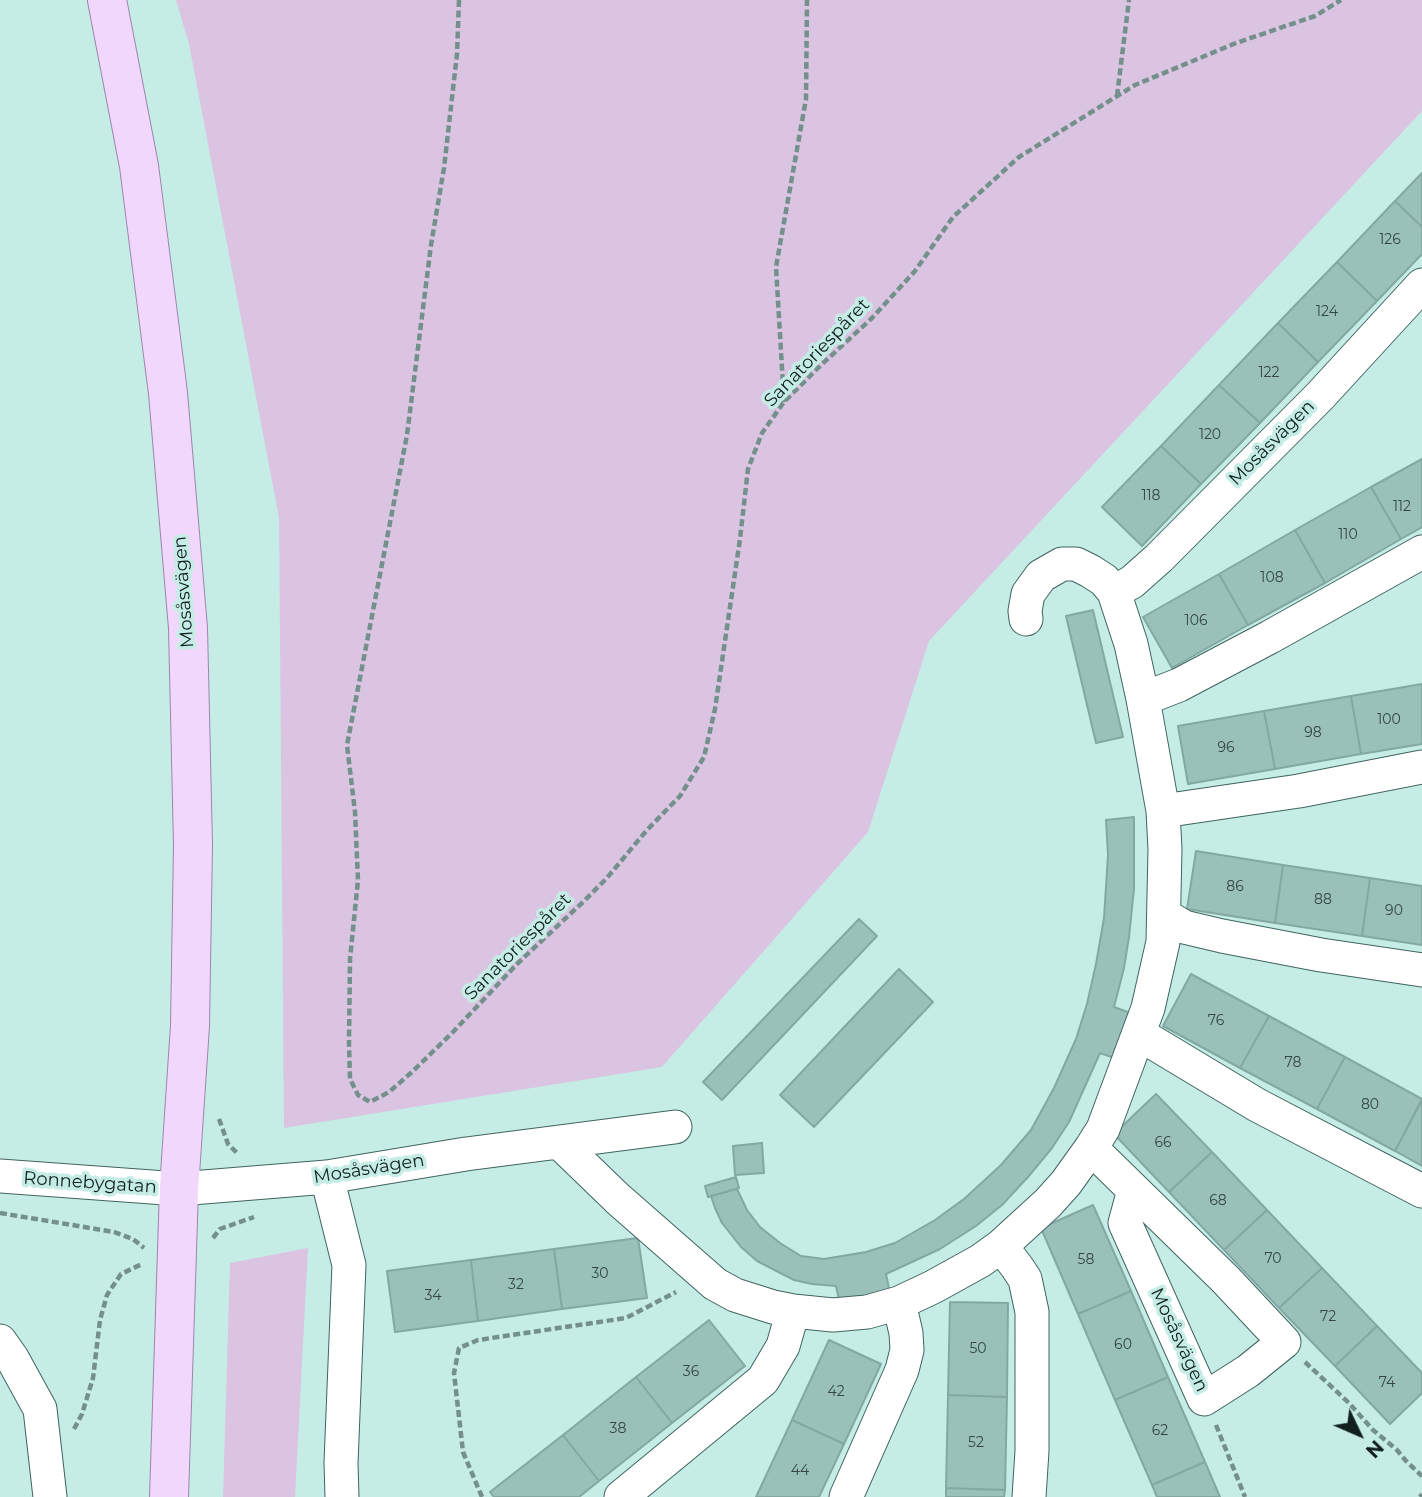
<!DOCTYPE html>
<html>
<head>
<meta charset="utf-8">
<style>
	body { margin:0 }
	#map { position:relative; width:1422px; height:1497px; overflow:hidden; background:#c5ede6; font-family:Montserrat,sans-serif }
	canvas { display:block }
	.north { position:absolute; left:1324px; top:1399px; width:70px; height:70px; -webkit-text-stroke:5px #c5ede6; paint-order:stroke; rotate:134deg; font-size:19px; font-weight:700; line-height:28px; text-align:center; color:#11201e }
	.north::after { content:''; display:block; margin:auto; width:24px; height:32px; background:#11201e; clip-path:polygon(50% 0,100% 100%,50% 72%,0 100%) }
</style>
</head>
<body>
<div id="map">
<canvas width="1422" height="1497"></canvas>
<div class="north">N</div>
</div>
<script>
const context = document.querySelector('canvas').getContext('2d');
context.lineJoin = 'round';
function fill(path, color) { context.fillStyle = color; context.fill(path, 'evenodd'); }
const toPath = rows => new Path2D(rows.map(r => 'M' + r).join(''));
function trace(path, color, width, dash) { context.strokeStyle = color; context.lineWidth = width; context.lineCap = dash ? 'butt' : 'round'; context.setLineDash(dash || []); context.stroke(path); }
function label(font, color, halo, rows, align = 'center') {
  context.font = font + ' Montserrat,sans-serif'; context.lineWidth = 7; context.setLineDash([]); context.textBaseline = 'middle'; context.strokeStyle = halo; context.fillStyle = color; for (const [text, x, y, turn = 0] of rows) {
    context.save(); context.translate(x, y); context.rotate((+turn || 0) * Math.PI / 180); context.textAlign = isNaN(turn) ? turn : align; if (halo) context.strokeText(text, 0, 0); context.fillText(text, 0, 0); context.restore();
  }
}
const green = toPath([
	[176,0,1422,0,1422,111,929,641,868,832,662,1067,284,1128,279,518,189,44],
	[308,1248,295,1497,223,1497,230,1263]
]);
const building = toPath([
	[1422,173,1422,227,1395,201,1422,173],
	[1395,201,1422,227,1422,254,1377,301,1337,262,1395,201],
	[1337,262,1377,301,1318,362,1278,323,1337,262],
	[1278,323,1318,362,1260,423,1219,385,1278,323],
	[1219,385,1260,423,1201,484,1161,446,1219,385],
	[1161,446,1201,484,1142,546,1102,507,1161,446],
	[1422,459,1422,527,1401,539,1371,487,1422,459],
	[1371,487,1401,539,1325,583,1295,530,1371,487],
	[1295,530,1325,583,1248,625,1219,574,1295,530],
	[1219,574,1248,625,1172,668,1143,617,1219,574],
	[1093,610,1123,737,1096,743,1066,616,1093,610],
	[1422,684,1422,744,1361,754,1351,696,1422,684],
	[1351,696,1361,754,1275,769,1264,711,1351,696],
	[1264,711,1275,769,1188,784,1178,726,1264,711],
	[1134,817,1134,889,1129,937,1124,968,1114,1007,1133,1014,1117,1059,1100,1053,1069,1122,1052,1148,1028,1177,1002,1205,976,1226,940,1249,886,1274,890,1293,840,1304,836,1286,812,1284,794,1280,757,1261,741,1247,722,1223,715,1208,711,1196,737,1189,747,1210,760,1227,780,1243,801,1256,824,1259,866,1252,895,1243,935,1220,964,1199,1001,1165,1031,1130,1054,1088,1076,1039,1087,1004,1096,964,1104,918,1108,855,1106,820,1134,817],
	[1196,851,1283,865,1275,923,1187,909,1196,851],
	[1283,865,1370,878,1362,936,1275,923,1283,865],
	[1370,878,1422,886,1422,945,1362,936,1370,878],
	[859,919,877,936,722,1100,703,1082,859,919],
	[899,969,933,1002,814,1127,780,1095,899,969],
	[1191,974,1269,1016,1240,1068,1163,1026,1191,974],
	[1269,1016,1345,1057,1317,1109,1240,1068,1269,1016],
	[1345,1057,1422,1099,1395,1151,1317,1109,1345,1057],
	[1156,1094,1212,1152,1169,1192,1114,1134,1156,1094],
	[1422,1100,1422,1166,1395,1151,1422,1100],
	[762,1143,764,1173,735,1175,733,1146,762,1143],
	[1212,1152,1267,1210,1224,1250,1169,1192,1212,1152],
	[736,1177,739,1188,708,1197,705,1186,736,1177],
	[1093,1205,1131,1291,1078,1314,1041,1228,1093,1205],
	[1267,1210,1322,1268,1279,1308,1224,1250,1267,1210],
	[638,1238,647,1298,562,1309,554,1249,638,1238],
	[554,1249,562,1309,478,1321,471,1260,554,1249],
	[471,1260,478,1321,395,1332,387,1271,471,1260],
	[1322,1268,1377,1326,1335,1366,1279,1308,1322,1268],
	[1131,1291,1168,1377,1115,1400,1078,1314,1131,1291],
	[950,1302,1008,1303,1007,1397,948,1395,950,1302],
	[709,1320,745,1366,672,1423,636,1377,709,1320],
	[1377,1326,1422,1373,1422,1393,1390,1424,1335,1366,1377,1326],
	[829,1340,881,1364,844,1444,792,1420,829,1340],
	[636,1377,672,1423,599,1481,563,1435,636,1377],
	[1168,1377,1205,1462,1152,1485,1115,1400,1168,1377],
	[948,1395,1007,1397,1005,1490,946,1488,948,1395],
	[792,1420,844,1444,819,1497,756,1497,792,1420],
	[563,1435,599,1481,579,1497,494,1497,490,1492,563,1435],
	[1205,1462,1220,1497,1157,1497,1152,1485,1205,1462],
	[946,1488,1005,1490,1004,1497,946,1497,946,1488]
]);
const path = toPath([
	[459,0,457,54,444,168,431,245,407,435,347,745,355,812,358,880,350,959,349,1043,350,1079,358,1095,370,1102,389,1092,412,1072,453,1032,517,964,583,902,606,879,647,830,680,796,704,757,715,709,740,539,748,469,762,433,784,402,819,367,872,318,915,271,953,217,1019,157,1135,85,1236,43,1315,16,1341,0],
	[1117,96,1129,0],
	[784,402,776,267,806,99,807,0],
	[219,1119,228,1144,238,1154],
	[0,1213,114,1232,133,1239,144,1248],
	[213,1238,220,1229,254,1217],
	[1305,1362,1349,1403,1373,1430,1397,1450,1406,1461,1422,1476],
	[1216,1425,1245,1497],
	[74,1429,82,1414,93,1378,100,1320,107,1295,121,1274,142,1264],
	[482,1497,463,1452,454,1373,459,1348,478,1340,626,1318,676,1292],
	[1420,1497,1422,1494]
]);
const minor = toPath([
	[1114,592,1132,582,1159,558,1320,396,1422,285],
	[1143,699,1179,685,1270,637,1422,552],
	[1163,811,1299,791,1422,767],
	[1164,915,1184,927,1222,936,1321,955,1422,970],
	[1139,1034,1257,1105,1422,1191],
	[559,1142,618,1199,715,1284,735,1295,773,1307,793,1311,833,1315,867,1312,899,1303,933,1287,980,1261,1001,1246,1048,1203,1066,1183,1091,1148,1103,1129,1148,1008,1163,942,1165,849,1163,811,1143,699,1131,644,1114,592,1104,580,1090,571,1076,564,1062,564,1041,576,1028,594,1025,611,1026,619],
	[1091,1148,1226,1280,1284,1342,1248,1371,1204,1399,1125,1223,1134,1190],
	[0,1176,179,1189,327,1177,466,1154,675,1127],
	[327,1177,349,1265,341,1463,342,1497],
	[1001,1246,1017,1267,1025,1279,1032,1312,1032,1451,1029,1497],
	[0,1341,12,1358,40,1409,50,1497],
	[621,1497,763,1380,783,1346,793,1311],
	[846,1497,902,1370,907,1350,906,1333,899,1303]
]);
const major = toPath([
	[107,0,139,166,168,393,188,628,193,845,190,1026,179,1189,169,1497]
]);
const numberNames = [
	["126",1390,240],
	["124",1327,312],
	["122",1269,373],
	["120",1210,435],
	["118",1151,496],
	["112",1402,507],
	["110",1348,535],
	["108",1272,578],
	["106",1196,621],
	["100",1389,720],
	["98",1313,733],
	["96",1226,748],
	["86",1235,887],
	["88",1323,900],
	["90",1394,911],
	["76",1216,1021],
	["78",1293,1063],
	["80",1370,1105],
	["66",1163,1143],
	["68",1218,1201],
	["70",1273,1259],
	["58",1086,1260],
	["30",600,1274],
	["32",516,1285],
	["34",433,1296],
	["72",1328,1317],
	["60",1123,1345],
	["50",978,1349],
	["36",691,1372],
	["74",1387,1383],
	["42",836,1392],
	["38",618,1429],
	["62",1160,1431],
	["52",976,1443],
	["44",800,1471]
];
const streetNames = [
	["Sanatoriespåret",817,353,-46],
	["Mosåsvägen",1272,443,-45],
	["Mosåsvägen",184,592,-94],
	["Sanatoriespåret",518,947,-45],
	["Mosåsvägen",369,1169,-9],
	["Ronnebygatan",90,1183,4],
	["Mosåsvägen",1179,1340,65]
];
fill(green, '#dac4e2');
fill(building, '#9ac0ba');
trace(building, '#83a8a2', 2);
trace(minor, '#40645f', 35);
trace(major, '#9d85ad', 40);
trace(path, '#74908c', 4.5, [7, 3.5]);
trace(minor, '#fff', 33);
trace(major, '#f2d7fc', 38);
label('14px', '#334845', null, numberNames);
label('18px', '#11201e', '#c5ede6', streetNames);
</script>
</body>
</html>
